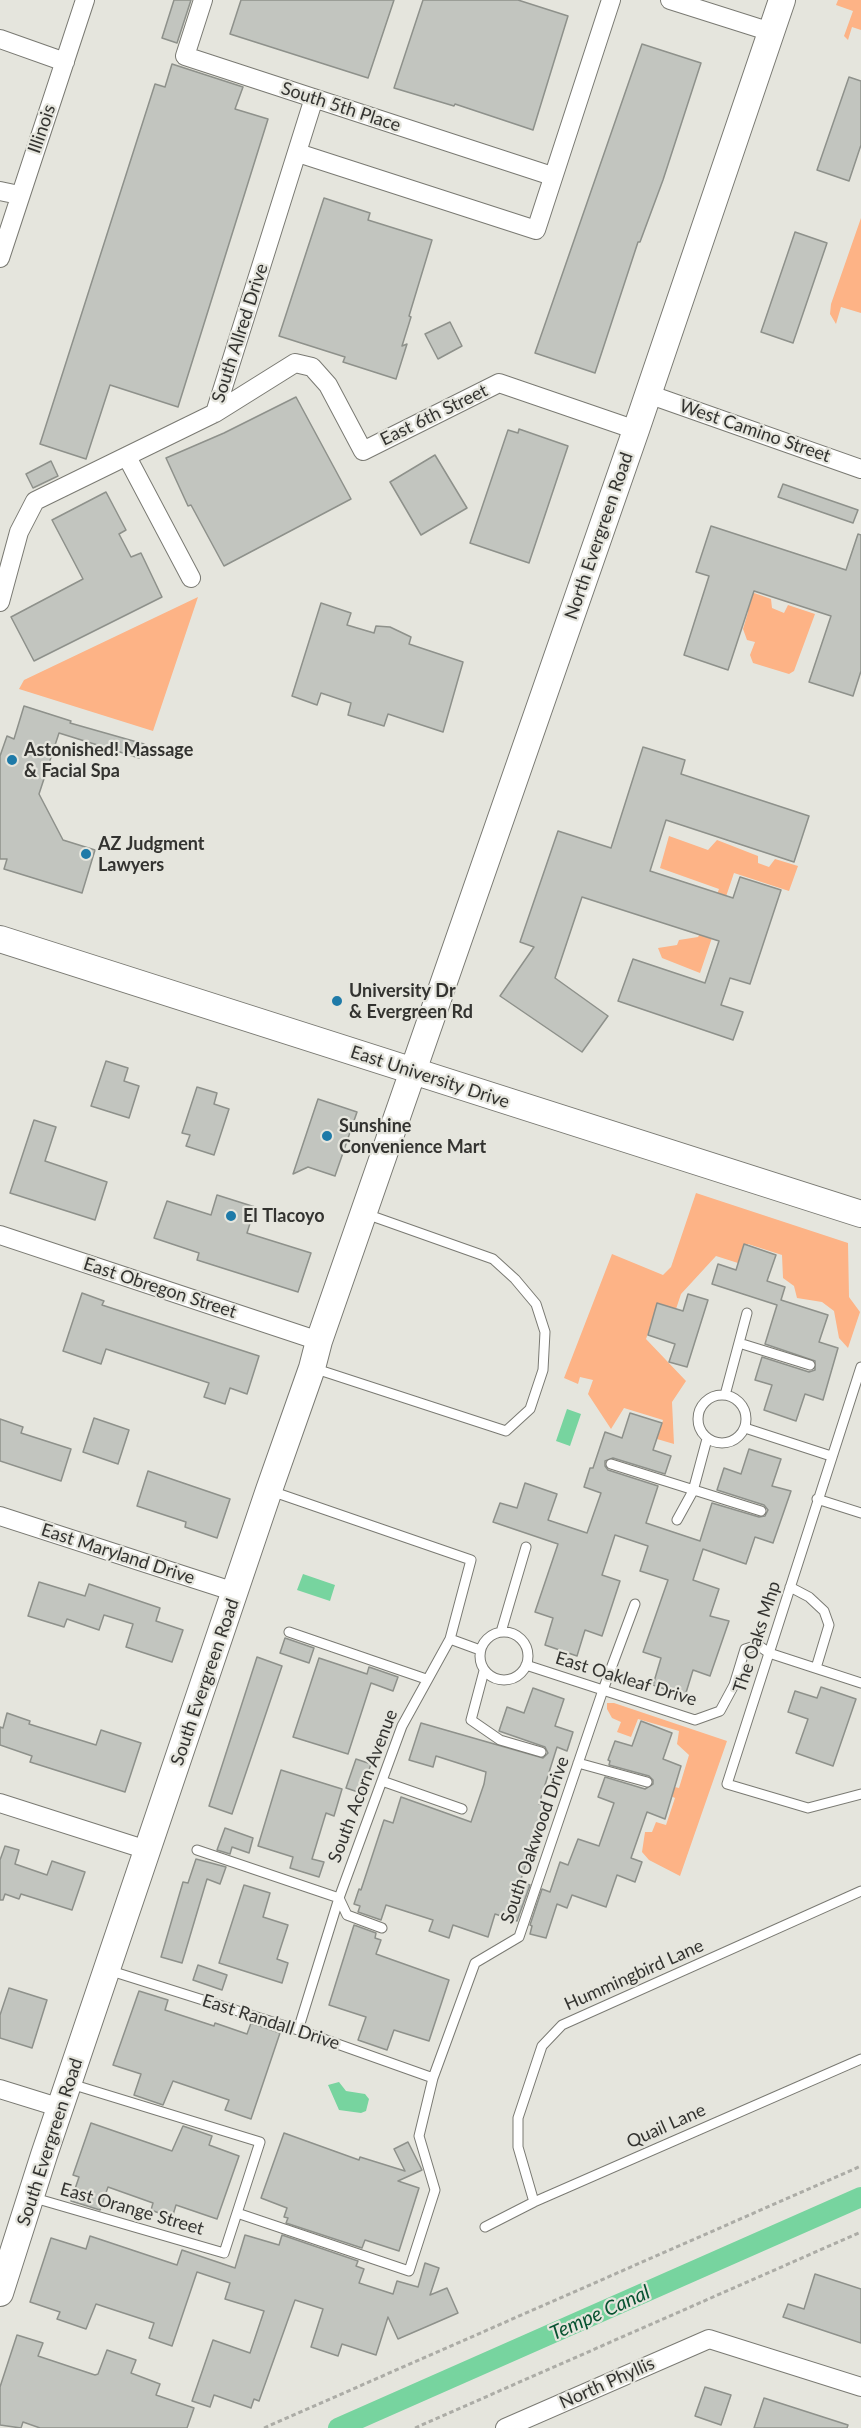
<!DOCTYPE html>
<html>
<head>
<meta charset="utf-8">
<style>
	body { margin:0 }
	canvas { display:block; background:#e5e5dd }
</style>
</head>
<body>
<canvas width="861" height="2428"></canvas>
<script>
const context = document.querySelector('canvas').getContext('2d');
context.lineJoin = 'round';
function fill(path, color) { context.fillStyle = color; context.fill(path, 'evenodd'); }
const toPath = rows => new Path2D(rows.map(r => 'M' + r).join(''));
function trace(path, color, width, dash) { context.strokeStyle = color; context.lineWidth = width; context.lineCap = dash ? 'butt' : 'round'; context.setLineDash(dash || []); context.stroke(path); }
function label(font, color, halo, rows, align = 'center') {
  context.font = font + ' Lato,sans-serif'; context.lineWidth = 4.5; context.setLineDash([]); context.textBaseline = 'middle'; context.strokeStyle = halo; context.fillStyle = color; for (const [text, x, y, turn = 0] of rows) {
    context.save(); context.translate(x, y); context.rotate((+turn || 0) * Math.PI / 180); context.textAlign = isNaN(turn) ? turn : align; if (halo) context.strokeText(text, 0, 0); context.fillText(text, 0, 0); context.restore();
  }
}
const green = toPath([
	[838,0,861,0,861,30,852,27,848,40,844,36,853,11,836,5],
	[861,218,861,313,841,307,836,324,830,314,831,304],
	[740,588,771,599,772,608,784,613,788,605,815,614,794,671,789,674,753,663,750,655,755,642,747,640,743,629,748,612,722,602],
	[198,597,153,731,19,689,24,680],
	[669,836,708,850,717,840,758,856,758,863,769,867,775,859,798,866,789,891,734,873,700,973,662,958,658,948,677,945,679,940,698,937,706,924,719,889,660,868],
	[696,1193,848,1243,849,1297,860,1312,848,1348,839,1338,834,1311,822,1302,797,1298,794,1286,783,1278,782,1255,748,1244,738,1263,716,1256,681,1294,676,1309,659,1304,646,1339,686,1381,672,1402,674,1444,657,1439,663,1420,624,1408,611,1429,588,1394,593,1380,580,1377,578,1384,564,1378,612,1254,663,1275,671,1267],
	[607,1703,614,1703,727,1741,680,1876,649,1860,642,1852,645,1832,652,1832,656,1822,666,1825,675,1798,660,1791,661,1784,679,1788,689,1755,677,1744,679,1731,638,1719,631,1737,617,1732,621,1722,612,1718,607,1709]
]);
const water = toPath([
	[567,1409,581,1414,570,1446,556,1441],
	[303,1574,335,1585,330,1601,297,1590],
	[339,2082,346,2091,365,2094,369,2099,366,2111,361,2113,339,2110,328,2085]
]);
const canal = toPath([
	[338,2428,861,2197]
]);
const building = toPath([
	[174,0,191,0,177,43,162,38,174,0],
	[241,0,394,0,368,78,230,34,241,0],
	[423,0,518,0,568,16,533,130,455,104,454,106,394,88,423,0],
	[642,44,701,63,663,180,640,242,638,242,595,373,535,353,642,44],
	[172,64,243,87,235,109,268,119,178,407,110,385,86,459,40,444,155,84,165,87,172,64],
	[849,77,861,81,861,145,849,181,817,170,849,77],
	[324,198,370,213,368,220,432,240,409,316,411,317,402,346,407,344,396,379,343,362,345,357,279,336,324,198],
	[795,232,827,243,793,343,761,332,795,232],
	[450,322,462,346,438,359,425,334,450,322],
	[296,397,351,499,224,566,191,505,188,506,166,458,224,433,296,397],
	[519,429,568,446,529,563,470,543,508,430,518,433,519,429],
	[435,455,467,508,421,535,390,482,435,455],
	[51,461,58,476,33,488,26,474,51,461],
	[783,484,858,510,853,523,778,497,783,484],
	[106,492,126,530,119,534,131,557,141,553,162,597,34,661,11,617,83,579,52,520,106,492],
	[711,526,846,570,858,534,861,535,861,671,853,696,809,682,831,616,754,591,728,670,684,655,709,576,696,572,711,526],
	[321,603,351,613,347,625,374,633,376,626,390,627,411,637,409,644,463,662,443,732,388,714,384,726,348,715,351,703,321,693,317,705,292,696,321,603],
	[24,706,71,721,70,723,144,744,139,758,59,733,39,794,63,840,95,850,82,893,4,869,7,859,0,859,0,756,7,736,14,739,24,706],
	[643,747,685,760,681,774,809,816,794,862,666,820,650,871,733,898,740,877,781,890,750,984,730,978,721,1005,743,1012,733,1040,618,1001,633,959,705,983,719,941,582,897,555,978,608,1016,582,1052,500,996,534,947,520,942,558,831,611,848,643,747],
	[106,1061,128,1068,124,1081,139,1086,129,1118,91,1106,106,1061],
	[197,1087,217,1093,214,1104,229,1109,214,1155,186,1146,190,1135,182,1133,197,1087],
	[318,1099,357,1112,335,1176,308,1167,293,1174,318,1099],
	[34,1120,56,1127,45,1161,107,1182,95,1220,10,1193,34,1120],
	[217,1195,255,1207,247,1233,311,1253,298,1292,197,1260,199,1253,154,1238,167,1201,211,1215,217,1195],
	[744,1244,776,1255,767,1281,785,1287,781,1300,828,1315,819,1342,838,1348,823,1400,805,1394,796,1421,764,1410,772,1385,755,1380,762,1357,809,1372,815,1370,815,1361,765,1344,777,1305,712,1284,718,1264,736,1270,744,1244],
	[82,1293,104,1301,102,1305,259,1356,247,1394,230,1388,225,1404,204,1397,209,1383,106,1349,101,1364,63,1351,82,1293],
	[688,1294,708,1300,687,1367,669,1362,675,1344,648,1335,657,1303,683,1311,688,1294],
	[630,1413,662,1423,653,1450,671,1456,665,1474,613,1458,605,1461,605,1466,608,1470,658,1486,646,1523,700,1541,712,1503,759,1517,765,1516,768,1510,764,1505,717,1490,724,1468,741,1474,749,1449,781,1459,772,1486,791,1491,773,1543,755,1537,746,1564,703,1549,693,1580,719,1589,710,1616,729,1621,710,1676,693,1670,685,1696,653,1685,661,1658,643,1652,668,1580,640,1571,648,1546,615,1535,602,1575,620,1581,602,1636,585,1630,577,1656,545,1645,553,1618,535,1612,558,1544,493,1522,500,1503,517,1508,525,1483,557,1494,548,1520,587,1533,601,1493,584,1487,590,1468,593,1468,605,1432,622,1438,630,1413],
	[94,1418,129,1430,118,1464,83,1452,94,1418],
	[0,1419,23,1427,21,1433,71,1449,61,1481,0,1461,0,1419],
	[148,1471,230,1499,217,1538,185,1527,186,1522,137,1506,148,1471],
	[39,1582,85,1596,89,1584,160,1608,156,1621,183,1630,172,1662,126,1647,133,1624,104,1615,99,1630,67,1619,64,1627,28,1616,39,1582],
	[285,1638,314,1648,309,1663,280,1653,285,1638],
	[257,1657,282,1666,232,1814,209,1806,257,1657],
	[319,1658,367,1674,369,1667,398,1677,393,1691,371,1683,348,1754,293,1737,319,1658],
	[821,1687,856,1699,833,1766,796,1753,808,1719,788,1712,795,1691,817,1698,821,1687],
	[533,1688,564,1699,555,1726,573,1732,567,1751,557,1747,539,1804,545,1806,520,1882,530,1885,517,1921,495,1914,488,1937,453,1925,449,1938,429,1931,433,1920,386,1905,381,1920,358,1912,360,1906,354,1904,359,1889,361,1890,384,1820,393,1823,401,1797,471,1822,484,1784,486,1772,436,1756,433,1767,409,1760,421,1723,543,1758,548,1753,545,1747,499,1731,507,1707,524,1713,533,1688],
	[7,1713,30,1721,29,1724,96,1745,101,1730,141,1743,125,1792,30,1762,32,1756,0,1745,0,1727,3,1728,7,1713],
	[641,1721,672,1733,663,1759,681,1766,665,1819,647,1812,631,1858,642,1862,635,1882,617,1875,606,1907,572,1895,567,1908,557,1904,546,1938,530,1934,532,1926,530,1925,542,1889,550,1892,560,1862,568,1865,578,1839,599,1846,614,1803,598,1797,605,1777,645,1789,653,1784,653,1780,649,1776,609,1765,610,1761,608,1760,615,1741,632,1746,641,1721],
	[356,1759,371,1764,361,1793,346,1788,356,1759],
	[281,1770,342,1789,334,1816,326,1813,312,1859,324,1862,319,1877,290,1868,293,1857,258,1846,281,1770],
	[225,1828,253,1838,249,1853,232,1847,230,1854,217,1850,225,1828],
	[5,1846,19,1850,15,1864,47,1875,52,1861,85,1872,72,1910,21,1894,19,1899,5,1894,3,1900,0,1900,0,1860,5,1846],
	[196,1859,226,1867,220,1884,207,1879,182,1963,161,1957,183,1882,188,1883,196,1859],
	[244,1885,270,1893,263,1917,288,1925,277,1959,288,1963,282,1983,219,1963,244,1885],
	[354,1925,376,1933,375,1938,381,1940,376,1954,449,1980,429,2041,394,2030,387,2050,358,2040,366,2017,329,2005,354,1925],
	[198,1965,227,1975,222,1990,193,1980,198,1965],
	[9,1988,47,2000,32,2048,0,2038,0,2015,9,1988],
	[139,1991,168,2000,165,2010,214,2026,215,2023,247,2034,251,2023,280,2033,251,2119,225,2110,229,2100,173,2081,163,2105,134,2095,141,2074,113,2065,139,1991],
	[91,2123,172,2151,183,2126,212,2136,209,2145,239,2156,217,2219,176,2205,172,2218,151,2210,153,2203,108,2187,100,2210,71,2201,79,2177,73,2175,91,2123],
	[284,2133,359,2160,360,2157,405,2171,394,2149,408,2142,422,2170,398,2181,419,2188,399,2251,365,2240,362,2248,286,2223,288,2218,284,2217,287,2208,261,2198,284,2133],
	[245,2235,279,2245,282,2235,358,2261,356,2266,364,2269,359,2283,393,2294,397,2281,418,2287,425,2263,439,2268,430,2295,447,2288,458,2313,398,2339,388,2317,376,2355,342,2344,338,2356,311,2347,323,2309,295,2300,259,2401,254,2399,251,2408,214,2395,210,2407,192,2401,213,2340,250,2353,264,2311,225,2299,230,2283,197,2272,172,2346,149,2338,154,2323,96,2304,86,2329,57,2319,60,2312,30,2302,51,2238,86,2249,90,2236,177,2265,182,2250,235,2268,245,2235],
	[815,2274,861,2289,861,2343,783,2317,788,2304,804,2309,815,2274],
	[17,2335,43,2343,38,2356,95,2375,98,2374,107,2350,136,2360,131,2373,160,2384,156,2395,194,2408,187,2428,40,2428,23,2422,21,2428,0,2425,0,2387,17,2335],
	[705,2387,731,2395,721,2425,695,2416,705,2387],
	[764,2398,848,2425,847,2428,754,2428,764,2398]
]);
const path = toPath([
	[264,2428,861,2166],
	[415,2428,861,2232]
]);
const lane = toPath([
	[739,1343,810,1365],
	[861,1367,727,1784,808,1808,861,1794],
	[313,1368,506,1431,530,1409,543,1370,545,1332,536,1304,515,1279,493,1259,366,1214],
	'698 1419a24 24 0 1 1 48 0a24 24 0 1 1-48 0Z',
	[725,1395,747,1313],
	[745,1428,831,1456],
	[611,1464,761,1511],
	[271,1491,471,1560,450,1639,402,1726,339,1898,298,2030],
	[817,1499,861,1513],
	[677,1520,693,1491,707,1439],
	[790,1587,809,1597,824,1611,829,1625,816,1668],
	'480 1656a24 24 0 1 1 48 0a24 24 0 1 1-48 0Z',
	[289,1632,426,1679],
	[501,1632,526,1547],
	[450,1639,480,1650],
	[526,1665,695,1720,720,1711,734,1685,745,1649,758,1645,769,1653,861,1683],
	[484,1671,471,1720,500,1740,541,1752],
	[578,1763,647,1782],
	[382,1781,462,1809],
	[197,1850,339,1898,347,1915,382,1928],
	[108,1970,298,2030,433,2078],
	[31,2197,224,2253,260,2142,71,2084],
	[534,2202,518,2147,518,2118,542,2046,562,2025,861,1891],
	[237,2213,409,2271,435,2190,419,2136,433,2078,475,1963,519,1937,603,1690,635,1604],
	[485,2227,534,2202,861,2059]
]);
const street = toPath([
	[203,0,185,56,552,176],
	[670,0,771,32],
	[0,39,65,62],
	[298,153,536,230,611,0],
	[0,191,19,195],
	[0,258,85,0],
	[648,394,861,469],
	[215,413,295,363,312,367,328,385,363,451,499,383,636,430],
	[127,457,191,578],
	[0,602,19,532,35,501,215,413,314,98],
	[0,1235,319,1341],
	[0,1516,235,1592],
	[0,1803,147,1850],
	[0,2089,61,2108],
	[505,2428,709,2339,861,2387]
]);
const secondary = toPath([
	[0,939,861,1214],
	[0,2293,44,2155,269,1490,312,1368,319,1341,636,430,782,0]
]);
const markers = [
	[12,760,6,"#1e7aa8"],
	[86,854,6,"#1e7aa8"],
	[337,1001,6,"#1e7aa8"],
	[327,1136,6,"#1e7aa8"],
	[231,1216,6,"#1e7aa8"]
];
const streetNames = [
	["South 5th Place",341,107,18],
	["Illinois",42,129,-71],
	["South Allred Drive",240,333,-72],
	["East 6th Street",434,415,-26],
	["West Camino Street",755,431,19],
	["North Evergreen Road",599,536,-71],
	["East University Drive",430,1077,18],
	["East Obregon Street",160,1288,18],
	["East Maryland Drive",118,1554,18],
	["The Oaks Mhp",757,1637,-72],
	["East Oakleaf Drive",626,1679,17],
	["South Evergreen Road",205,1682,-71],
	["South Acorn Avenue",363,1786,-69],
	["South Oakwood Drive",535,1840,-71],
	["Hummingbird Lane",634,1975,-24],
	["East Randall Drive",271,2022,18],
	["Quail Lane",666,2126,-24],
	["South Evergreen Road",50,2142,-72],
	["East Orange Street",132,2209,16],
	["North Phyllis",607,2383,-24]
];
const poiNames = [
	["Astonished! Massage",24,750],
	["& Facial Spa",24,771],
	["AZ Judgment",98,844],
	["Lawyers",98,865],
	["University Dr",349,991],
	["& Evergreen Rd",349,1012],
	["Sunshine",339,1126],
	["Convenience Mart",339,1147],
	["El Tlacoyo",243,1216]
];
const waterNames = [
	["Tempe Canal",600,2313,-24]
];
fill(green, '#fdb386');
fill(water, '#77d49f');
trace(canal, '#77d49f', 20);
fill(building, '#c2c5bf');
trace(building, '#8e918b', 1.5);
trace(lane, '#7a7a73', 11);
trace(street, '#7a7a73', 20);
trace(secondary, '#7a7a73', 28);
trace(path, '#acaca6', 3, [4.5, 3]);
trace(lane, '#fff', 9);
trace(street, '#fff', 18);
trace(secondary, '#fff', 26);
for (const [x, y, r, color] of markers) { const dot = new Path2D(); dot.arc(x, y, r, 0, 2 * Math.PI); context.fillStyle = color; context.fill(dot); trace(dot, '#e5e5dd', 2); }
label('18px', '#333330', '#e5e5dd', streetNames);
label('bold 18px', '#333330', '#e5e5dd', poiNames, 'left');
label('italic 20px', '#075331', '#e5e5dd', waterNames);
</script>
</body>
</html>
